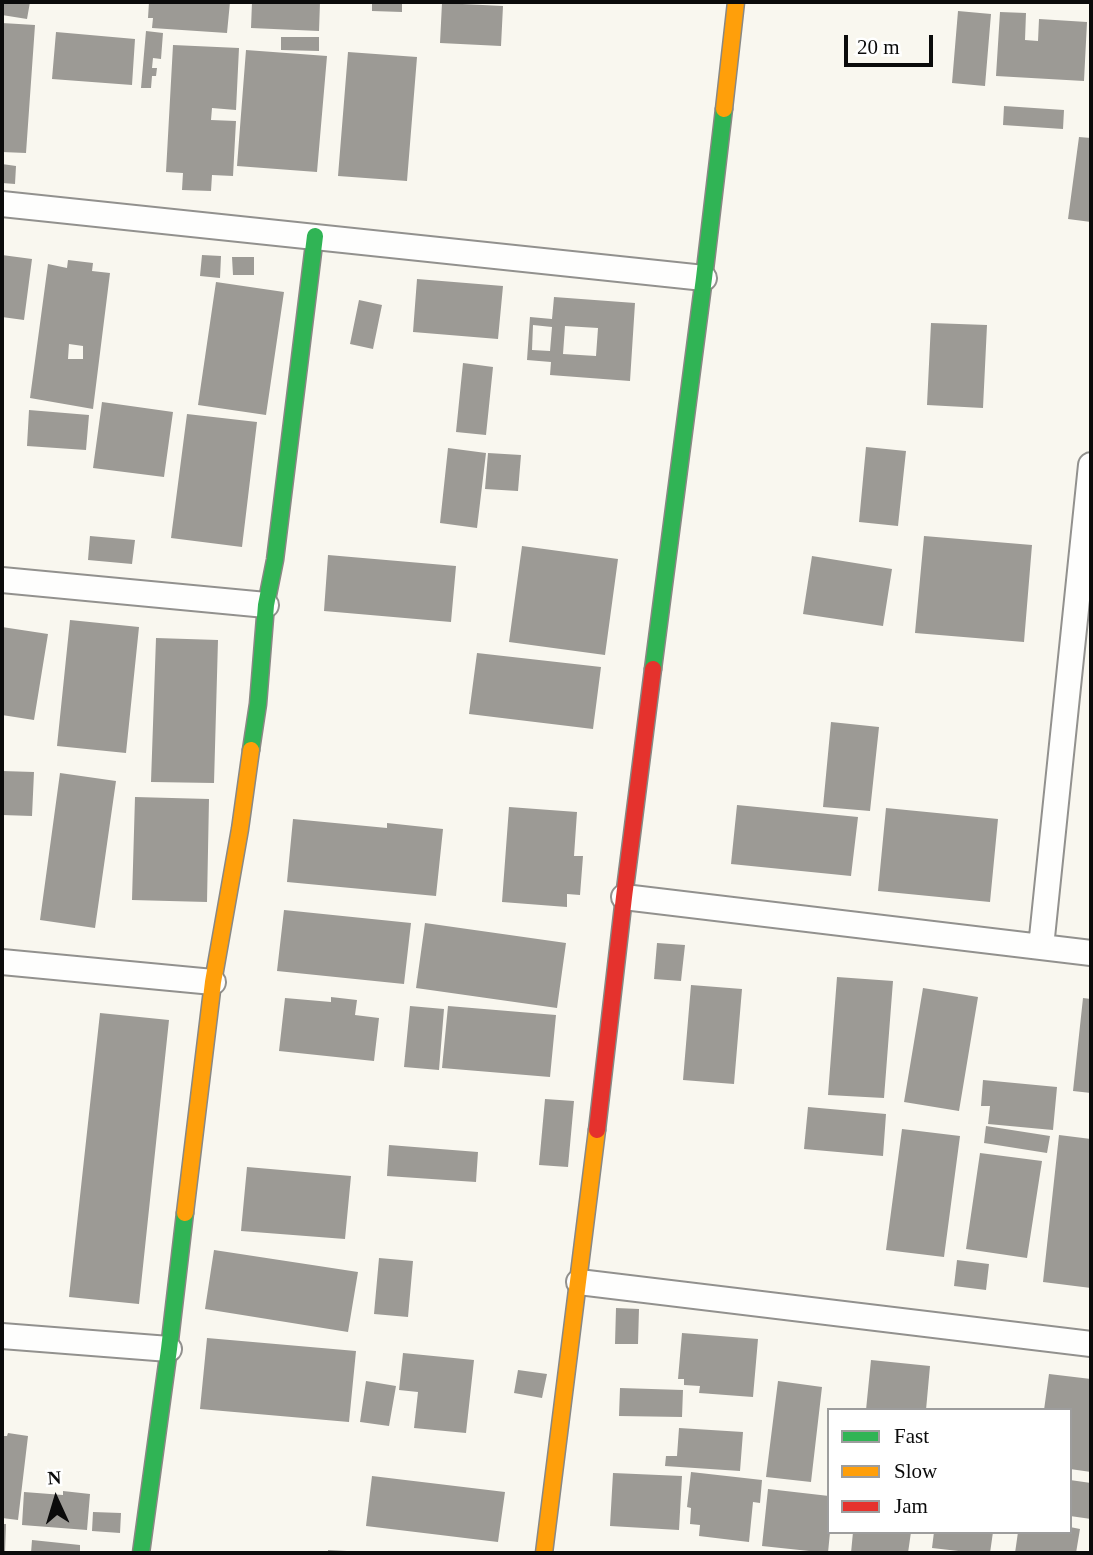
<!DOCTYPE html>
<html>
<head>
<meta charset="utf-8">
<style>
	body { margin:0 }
	#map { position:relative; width:1093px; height:1555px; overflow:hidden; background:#f9f7ef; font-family:Georgia,serif }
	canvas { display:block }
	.frame { position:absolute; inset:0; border:4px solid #0b0b0b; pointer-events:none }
	.legend { position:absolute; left:827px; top:1408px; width:245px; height:126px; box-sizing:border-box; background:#fff; border:2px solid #9d9d9d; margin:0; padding:9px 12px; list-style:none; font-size:21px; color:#0b0b0b }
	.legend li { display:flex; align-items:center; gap:14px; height:35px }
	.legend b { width:35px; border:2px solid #9d9d9d }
	.north { position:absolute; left:21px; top:1464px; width:70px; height:70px; -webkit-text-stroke:5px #fff; paint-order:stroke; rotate:356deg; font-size:19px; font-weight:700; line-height:28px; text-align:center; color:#0b0b0b }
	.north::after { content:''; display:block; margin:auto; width:24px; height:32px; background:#0b0b0b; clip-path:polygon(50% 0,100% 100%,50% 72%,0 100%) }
	.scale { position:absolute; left:844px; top:35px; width:89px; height:32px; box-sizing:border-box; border:4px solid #0b0b0b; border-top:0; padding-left:9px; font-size:21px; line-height:24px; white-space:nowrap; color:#0b0b0b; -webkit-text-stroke:5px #fff; paint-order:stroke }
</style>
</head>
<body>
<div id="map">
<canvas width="1093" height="1555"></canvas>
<div class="frame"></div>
<ul class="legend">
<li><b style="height:9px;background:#30b455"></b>Fast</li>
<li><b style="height:9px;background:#ff9f0a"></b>Slow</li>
<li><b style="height:9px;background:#e5322d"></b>Jam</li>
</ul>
<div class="north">N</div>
<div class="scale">20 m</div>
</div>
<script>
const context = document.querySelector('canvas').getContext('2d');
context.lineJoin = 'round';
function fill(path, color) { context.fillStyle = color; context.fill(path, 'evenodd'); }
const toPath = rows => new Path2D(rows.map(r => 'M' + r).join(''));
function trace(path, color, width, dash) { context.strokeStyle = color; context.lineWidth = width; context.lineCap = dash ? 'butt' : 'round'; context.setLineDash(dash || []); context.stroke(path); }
const building = toPath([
	[2,2,30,2,27,19,2,15],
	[149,2,230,2,227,33,152,28,153,18,148,18],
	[252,2,320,2,319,31,251,28],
	[372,2,402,2,402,12,372,11],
	[442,3,503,6,501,46,440,43],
	[958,11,991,14,985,86,952,83],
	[1000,12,1026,13,1025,40,1038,41,1039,19,1087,22,1084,81,996,76],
	[2,23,35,25,26,153,2,152],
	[146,31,163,33,161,59,153,58,152,68,157,68,156,76,152,76,151,88,141,88],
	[56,32,135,39,132,85,52,79],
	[281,37,319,37,319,51,281,50],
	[173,45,239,48,236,110,212,108,211,120,236,121,233,176,212,175,211,191,182,190,183,173,166,172],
	[246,50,327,56,317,172,237,166],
	[348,52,417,57,407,181,338,176],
	[1004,106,1064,110,1063,129,1003,125],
	[1079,137,1091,138,1091,222,1068,219],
	[2,164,16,166,15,184,2,183],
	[2,255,32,259,24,320,2,317],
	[202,255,221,256,220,278,200,276],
	[232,257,254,257,254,275,233,275],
	[68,260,93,263,92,271,110,273,93,409,30,398,48,264,67,268],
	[69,344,83,346,83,359,68,359],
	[417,279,503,286,498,339,413,332],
	[216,282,284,292,266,415,198,405],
	[554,297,635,303,630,381,550,375,551,362,527,360,530,317,552,319],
	[533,325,552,327,550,351,532,350],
	[565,326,598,328,596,356,563,354],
	[359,300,382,305,373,349,350,344],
	[931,323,987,325,983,408,927,405],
	[463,363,493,367,486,435,456,432],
	[102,402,173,412,164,477,93,468],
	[29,410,89,415,86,450,27,446],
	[187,414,257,422,242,547,171,538],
	[866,447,906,451,898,526,859,522],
	[448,448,486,453,477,528,440,523],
	[488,453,521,455,518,491,485,489],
	[90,536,135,540,132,564,88,560],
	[924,536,1032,545,1024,642,915,633],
	[522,546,618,559,605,655,509,642],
	[328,555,456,566,451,622,324,611],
	[812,556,892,569,883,626,803,614],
	[70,620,139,627,126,753,57,746],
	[2,627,48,634,34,720,2,715],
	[156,638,218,640,214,783,151,782],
	[477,653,601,667,593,729,469,714],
	[831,722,879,727,870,811,823,807],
	[2,771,34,772,32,816,2,815],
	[60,773,116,781,95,928,40,920],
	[135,797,209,799,207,902,132,900],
	[737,805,858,817,851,876,731,864],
	[509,807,577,812,574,856,583,856,580,895,567,894,567,907,502,902],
	[886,808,998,819,990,902,878,891],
	[293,819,387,828,387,823,443,829,436,896,287,882],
	[284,910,411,923,404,984,277,971],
	[425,923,566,943,557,1008,416,988],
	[657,943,685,945,681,981,654,979],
	[837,977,893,981,884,1098,828,1095],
	[691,985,742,989,734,1084,683,1080],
	[923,988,978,997,959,1111,904,1102],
	[331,997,357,1000,355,1015,379,1018,374,1061,279,1051,285,998,331,1002],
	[1083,998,1091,999,1091,1093,1073,1091],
	[410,1006,444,1009,439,1070,404,1067],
	[448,1006,556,1015,550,1077,442,1068],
	[100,1013,169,1020,139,1304,69,1297],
	[983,1080,1057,1087,1053,1130,988,1124,990,1106,981,1106],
	[545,1099,574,1101,568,1167,539,1165],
	[808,1107,886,1114,883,1156,804,1149],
	[986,1126,1050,1136,1047,1153,984,1143],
	[902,1129,960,1136,944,1257,886,1250],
	[1059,1135,1091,1139,1091,1288,1043,1282],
	[389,1145,478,1152,476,1182,387,1176],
	[980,1153,1042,1161,1027,1258,966,1249],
	[247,1167,351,1176,345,1239,241,1231],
	[214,1250,358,1272,348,1332,205,1309],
	[379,1258,413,1261,408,1317,374,1314],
	[957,1260,989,1264,986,1290,954,1286],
	[616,1308,639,1309,638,1344,615,1344],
	[682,1333,758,1339,753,1397,699,1393,700,1386,684,1385,684,1379,678,1379],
	[207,1338,356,1351,349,1422,200,1409],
	[403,1353,474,1360,466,1433,414,1428,418,1392,399,1390],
	[871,1360,930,1366,926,1410,866,1410],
	[518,1370,547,1374,542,1398,514,1393],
	[1049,1374,1091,1379,1091,1472,1070,1469,1070,1410,1044,1410],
	[366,1381,396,1386,389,1426,360,1422],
	[778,1381,822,1387,811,1482,766,1477],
	[620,1388,683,1390,682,1417,619,1416],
	[679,1428,743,1432,740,1471,665,1466,666,1456,677,1456],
	[8,1433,28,1436,18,1520,2,1518,2,1436,7,1436],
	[691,1472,762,1480,760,1503,753,1502,749,1542,699,1536,700,1525,690,1524,691,1508,687,1507],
	[613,1473,682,1476,679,1530,610,1526],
	[372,1476,505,1492,498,1542,366,1526],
	[1070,1480,1091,1483,1091,1519,1070,1516],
	[768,1489,829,1496,829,1532,830,1532,828,1553,762,1546],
	[63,1491,90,1494,87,1530,22,1525,24,1492,63,1495],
	[93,1512,121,1513,120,1533,92,1531],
	[2,1524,6,1524,5,1553,2,1553],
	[1070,1527,1080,1529,1076,1553,1015,1553,1018,1532,1070,1532],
	[853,1532,911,1532,908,1553,851,1553],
	[934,1532,993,1532,990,1553,976,1553,932,1548],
	[32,1540,80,1545,80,1553,31,1553],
	[328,1550,347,1551,347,1553,328,1553]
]);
const street = toPath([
	[2,204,704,278],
	[2,580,266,605],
	[624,897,1091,953],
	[1041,947,1091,465],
	[2,962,213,982],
	[579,1282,1091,1344],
	[2,1336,169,1349]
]);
const fast = toPath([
	[653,669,704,278,724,109],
	[251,750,258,704,266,605,275,560,315,236],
	[141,1553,169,1349,185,1213]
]);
const slow = toPath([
	[724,109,736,2],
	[185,1213,213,982,240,829,251,750],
	[544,1553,597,1130]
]);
const jam = toPath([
	[597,1130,624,897,653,669]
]);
fill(building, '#9c9a95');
trace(street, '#92918e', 28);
trace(fast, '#898884', 19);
trace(slow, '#898884', 19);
trace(jam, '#898884', 19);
trace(street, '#fefefd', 24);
trace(fast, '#30b455', 16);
trace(slow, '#ff9f0a', 16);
trace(jam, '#e5322d', 16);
</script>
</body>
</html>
